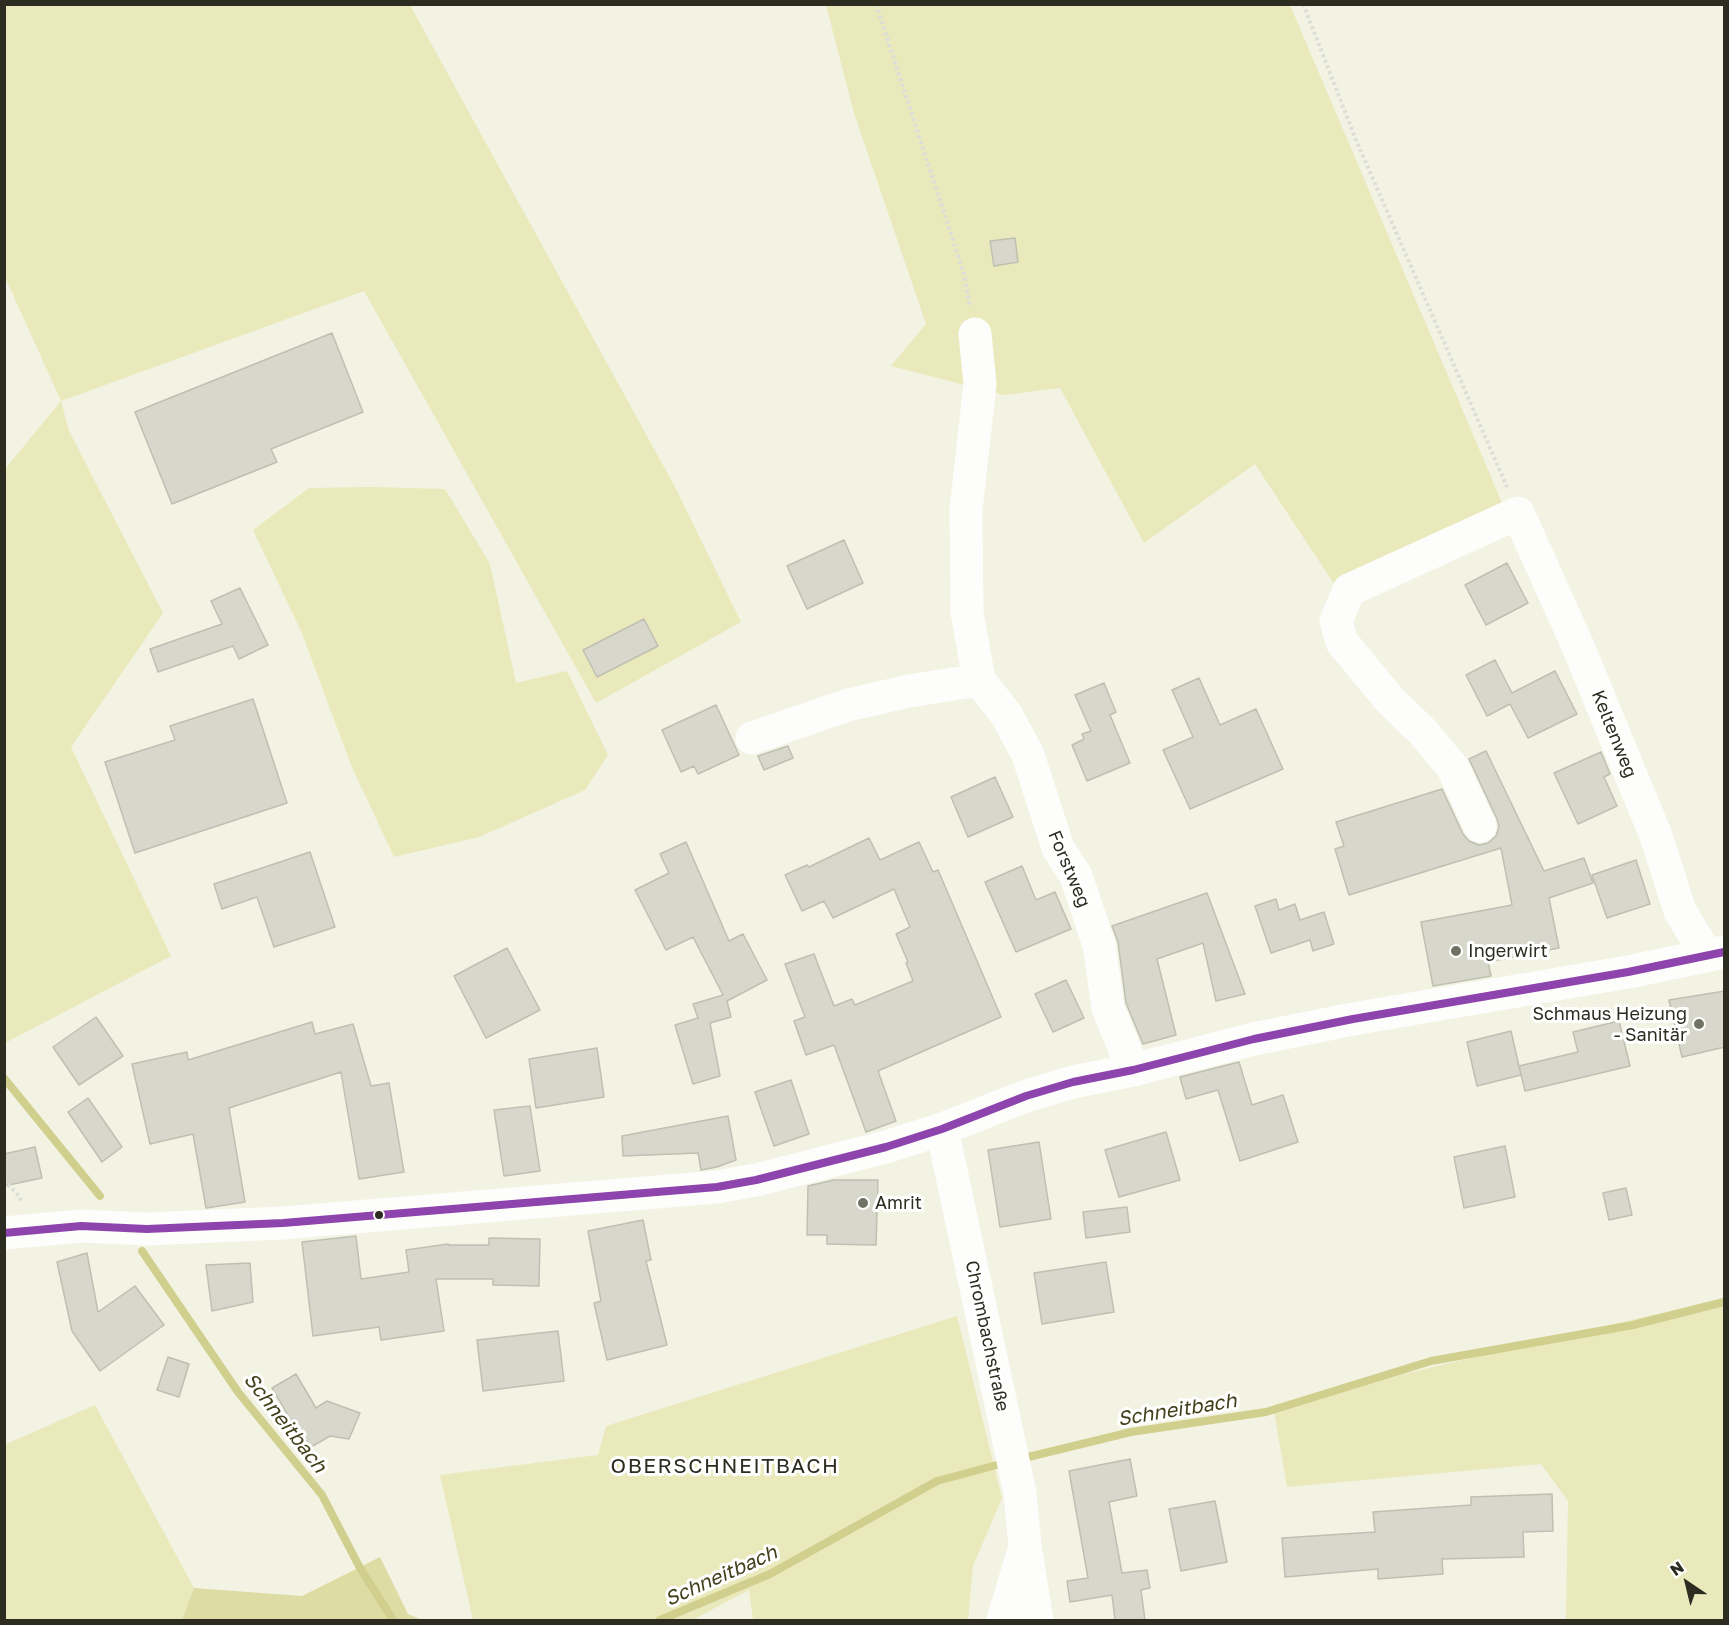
<!DOCTYPE html>
<html>
<head>
<meta charset="utf-8">
<style>
	body { margin:0 }
	#map { position:relative; width:1729px; height:1625px; overflow:hidden; background:#f2f3e2; font-family:"Golos Text",sans-serif }
	canvas { display:block }
	.frame { position:absolute; inset:0; border:6px solid #2c2c21; pointer-events:none }
	.north { position:absolute; left:1657px; top:1553px; width:60px; height:60px; -webkit-text-stroke:4px #fff; paint-order:stroke; rotate:325deg; font-size:16px; font-weight:700; line-height:24px; text-align:center; color:#2c2c21 }
	.north::after { content:''; display:block; margin:auto; width:21px; height:27px; background:#2c2c21; clip-path:polygon(50% 0,100% 100%,50% 72%,0 100%) }
</style>
</head>
<body>
<div id="map">
<canvas width="1729" height="1625"></canvas>
<div class="frame"></div>
<div class="north">N</div>
</div>
<script>
const context = document.querySelector('canvas').getContext('2d');
context.lineJoin = 'round';
function fill(path, color) { context.fillStyle = color; context.fill(path, 'evenodd'); }
const toPath = rows => new Path2D(rows.map(r => 'M' + r).join(''));
function trace(path, color, width, dash) { context.strokeStyle = color; context.lineWidth = width; context.lineCap = dash ? 'butt' : 'round'; context.setLineDash(dash || []); context.stroke(path); }
function label(font, color, halo, rows, align = 'center') {
  context.font = font + ' "Golos Text",sans-serif'; context.lineWidth = 6; context.setLineDash([]); context.textBaseline = 'middle'; context.strokeStyle = halo; context.fillStyle = color; for (const [text, x, y, turn = 0] of rows) {
    context.save(); context.translate(x, y); context.rotate((+turn || 0) * Math.PI / 180); context.textAlign = isNaN(turn) ? turn : align; if (halo) context.strokeText(text, 0, 0); context.fillText(text, 0, 0); context.restore();
  }
}
const green = toPath([
	[5,5,410,5,675,487,741,622,596,703,364,291,61,401,69,431,163,613,71,747,171,956,5,1043,5,469,61,401,5,277],
	[826,5,1290,5,1506,512,1338,590,1255,464,1144,543,1060,388,1004,395,891,366,926,324,854,113],
	[373,487,445,489,490,564,516,683,567,671,608,755,585,790,479,837,394,857,351,765,301,631,253,530,309,488],
	[1724,1298,1724,1620,1566,1620,1568,1501,1541,1464,1287,1487,1273,1405],
	[957,1316,1002,1498,973,1566,968,1620,753,1620,749,1590,692,1620,473,1620,440,1475,598,1455,606,1426],
	[95,1405,194,1588,182,1620,5,1620,4,1445]
]);
const forest = toPath([
	[380,1557,408,1614,422,1620,182,1620,194,1588,302,1596]
]);
const stream = toPath([
	[4,1078,100,1196],
	[142,1251,238,1392,322,1495,360,1568,393,1620],
	[1020,1459,1131,1432,1266,1412,1431,1361,1633,1325,1724,1302],
	[660,1620,770,1574,937,1481,1008,1462]
]);
const building = toPath([
	[1015,238,1018,262,994,266,990,241,1015,238],
	[332,333,363,412,271,449,277,462,172,504,135,412,332,333],
	[844,540,863,583,807,609,787,566,844,540],
	[1507,563,1528,603,1486,625,1465,585,1507,563],
	[240,588,268,645,239,659,233,646,158,672,150,649,222,624,211,601,240,588],
	[644,619,658,646,597,677,583,650,644,619],
	[1495,660,1512,693,1555,671,1577,714,1528,738,1510,704,1487,716,1466,675,1495,660],
	[1199,678,1220,725,1256,709,1283,769,1190,809,1163,750,1193,737,1172,690,1199,678],
	[1104,683,1116,712,1110,715,1130,763,1087,781,1072,745,1084,739,1082,734,1091,731,1075,695,1104,683],
	[253,699,287,803,135,853,105,762,175,740,170,726,253,699],
	[716,705,739,755,698,774,694,766,681,772,662,730,716,705],
	[788,746,793,758,764,770,758,756,788,746],
	[1486,751,1544,871,1584,858,1593,883,1549,898,1559,948,1488,962,1491,976,1433,986,1421,922,1512,905,1501,848,1349,895,1335,849,1344,846,1336,822,1442,789,1463,834,1469,841,1479,845,1488,843,1496,836,1499,827,1497,819,1469,759,1486,751],
	[1601,752,1610,774,1604,777,1617,806,1578,824,1554,773,1601,752],
	[995,777,1013,817,968,837,951,797,995,777],
	[869,838,880,860,919,842,933,872,938,870,1001,1017,878,1071,896,1121,866,1132,834,1045,806,1055,794,1021,805,1017,785,964,814,954,834,1006,852,999,855,1005,913,981,906,963,908,962,896,934,910,927,894,889,833,918,824,901,802,911,785,875,807,865,809,867,869,838],
	[686,842,729,941,743,934,767,980,727,1001,731,1017,710,1023,720,1076,693,1084,675,1025,698,1018,693,1004,723,995,693,937,666,950,635,890,669,873,660,854,686,842],
	[310,852,335,927,274,947,257,897,222,909,214,884,310,852],
	[1636,860,1650,904,1607,918,1592,875,1636,860],
	[1022,866,1036,900,1055,892,1071,929,1016,952,985,882,1022,866],
	[1207,893,1245,994,1216,1001,1203,943,1157,959,1176,1035,1143,1044,1126,1003,1118,942,1112,926,1207,893],
	[1276,899,1279,910,1295,904,1300,920,1324,912,1334,944,1313,951,1310,940,1271,953,1255,906,1276,899],
	[507,948,540,1010,486,1038,454,976,507,948],
	[1066,980,1084,1018,1053,1032,1035,994,1066,980],
	[1725,991,1725,1047,1682,1057,1669,1000,1725,991],
	[96,1017,123,1056,79,1085,53,1047,96,1017],
	[1619,1021,1630,1066,1525,1091,1519,1066,1578,1052,1573,1032,1619,1021],
	[312,1022,315,1034,353,1024,371,1086,389,1083,404,1172,359,1179,341,1072,229,1108,245,1202,206,1208,193,1134,150,1144,132,1064,187,1052,188,1060,312,1022],
	[1511,1031,1521,1075,1477,1086,1467,1042,1511,1031],
	[597,1048,604,1097,536,1108,529,1059,597,1048],
	[1239,1062,1252,1105,1283,1095,1298,1142,1240,1161,1218,1090,1186,1099,1180,1077,1239,1062],
	[791,1080,809,1134,774,1146,755,1092,791,1080],
	[88,1098,122,1147,102,1162,68,1112,88,1098],
	[530,1106,540,1171,504,1176,494,1110,530,1106],
	[728,1116,736,1160,717,1167,701,1170,698,1153,623,1156,622,1136,728,1116],
	[1166,1132,1180,1180,1119,1197,1105,1150,1166,1132],
	[1039,1142,1051,1219,1000,1227,988,1150,1039,1142],
	[1505,1146,1515,1197,1464,1208,1454,1157,1505,1146],
	[35,1147,42,1178,4,1186,4,1154,35,1147],
	[834,1180,878,1180,876,1245,827,1244,827,1235,807,1235,808,1186,834,1180],
	[1626,1188,1632,1215,1609,1220,1603,1193,1626,1188],
	[1127,1207,1130,1232,1086,1238,1083,1212,1127,1207],
	[643,1220,651,1260,646,1261,667,1345,607,1360,594,1303,601,1301,588,1231,643,1220],
	[356,1236,361,1279,409,1272,406,1250,448,1244,449,1245,489,1245,489,1238,540,1239,539,1286,493,1285,493,1279,436,1279,444,1331,381,1340,379,1327,313,1336,302,1242,356,1236],
	[87,1253,98,1312,135,1286,164,1325,100,1371,72,1331,57,1262,87,1253],
	[1106,1262,1114,1312,1042,1324,1034,1273,1106,1262],
	[250,1263,253,1302,212,1311,206,1265,250,1263],
	[558,1331,564,1381,483,1391,477,1340,558,1331],
	[168,1357,189,1364,179,1397,157,1390,168,1357],
	[296,1374,316,1408,327,1401,360,1413,349,1439,330,1436,311,1447,289,1417,272,1388,296,1374],
	[1130,1459,1137,1496,1109,1502,1122,1573,1147,1570,1150,1588,1141,1590,1145,1620,1115,1620,1112,1595,1070,1602,1067,1581,1088,1578,1069,1471,1130,1459],
	[1552,1494,1553,1531,1523,1532,1524,1557,1442,1559,1443,1574,1378,1579,1378,1569,1285,1577,1282,1538,1375,1532,1373,1512,1471,1505,1471,1497,1552,1494],
	[1215,1501,1227,1562,1181,1571,1169,1509,1215,1501]
]);
const path = toPath([
	[876,4,964,274,970,307],
	[1303,4,1356,140,1507,487],
	[4,1180,20,1197,21,1203]
]);
const minor = toPath([
	[975,334,980,384,966,509,967,612,979,680,1006,714,1028,755,1058,848,1076,876,1099,945,1108,1008,1133,1070],
	[752,738,848,705,909,691,979,680],
	[1480,826,1453,768,1423,732,1389,699,1342,642,1336,621,1349,590,1518,513,1577,644,1656,836,1680,911,1707,956],
	[942,1129,1020,1493,1025,1545,1037,1620],
	[4,1233,81,1226,147,1229,283,1223,717,1187,756,1180,886,1147,942,1129,1026,1096,1073,1082,1133,1070,1254,1039,1353,1019,1628,972,1724,952],
	[1003,1620,1023,1553]
]);
const bus1 = toPath([
	[4,1233,81,1226,147,1229,283,1223,717,1187,756,1180,886,1147,942,1129,1026,1096,1073,1082,1133,1070,1254,1039,1353,1019,1628,972,1724,952]
]);
const markers = [
	[1456,951,6,"#717265"],
	[1699,1024,6,"#717265"],
	[863,1203,6,"#717265"],
	[379,1215,5,"#2c2c21"]
];
const streetNames = [
	["Keltenweg",1614,734,68],
	["Forstweg",1069,869,67],
	["Chrombachstraße",987,1336,78]
];
const poiNames = [
	["Ingerwirt",1468,951],
	["Schmaus Heizung",1687,1014,"right"],
	["- Sanitär",1687,1035,"right"],
	["Amrit",875,1203]
];
const waterNames = [
	["Schneitbach",1177,1410,-9],
	["Schneitbach",285,1423,52],
	["Schneitbach",721,1576,-24]
];
const quarterNames = [
	["OBERSCHNEITBACH",725,1466]
];
fill(green, '#e9e9bc');
fill(forest, '#dcdca4');
trace(stream, '#d0cf8e', 8);
fill(building, '#d7d8cb');
trace(building, '#bfbfb2', 1.5);
trace(path, '#deded9', 4, [3, 3]);
trace(minor, '#fdfdfb', 33);
trace(bus1, '#8e44ad', 8);
for (const [x, y, r, color] of markers) { const dot = new Path2D(); dot.arc(x, y, r, 0, 2 * Math.PI); context.fillStyle = color; context.fill(dot); trace(dot, '#fff', 2); }
label('18px', '#2c2c21', '#fff', streetNames);
label('18px', '#2c2c21', '#fff', poiNames, 'left');
label('italic 20px', '#41401b', '#fff', waterNames);
context.letterSpacing = '1.5px';
label('21px', '#2c2c21', '#fff', quarterNames);
context.letterSpacing = '0px';
</script>
</body>
</html>
